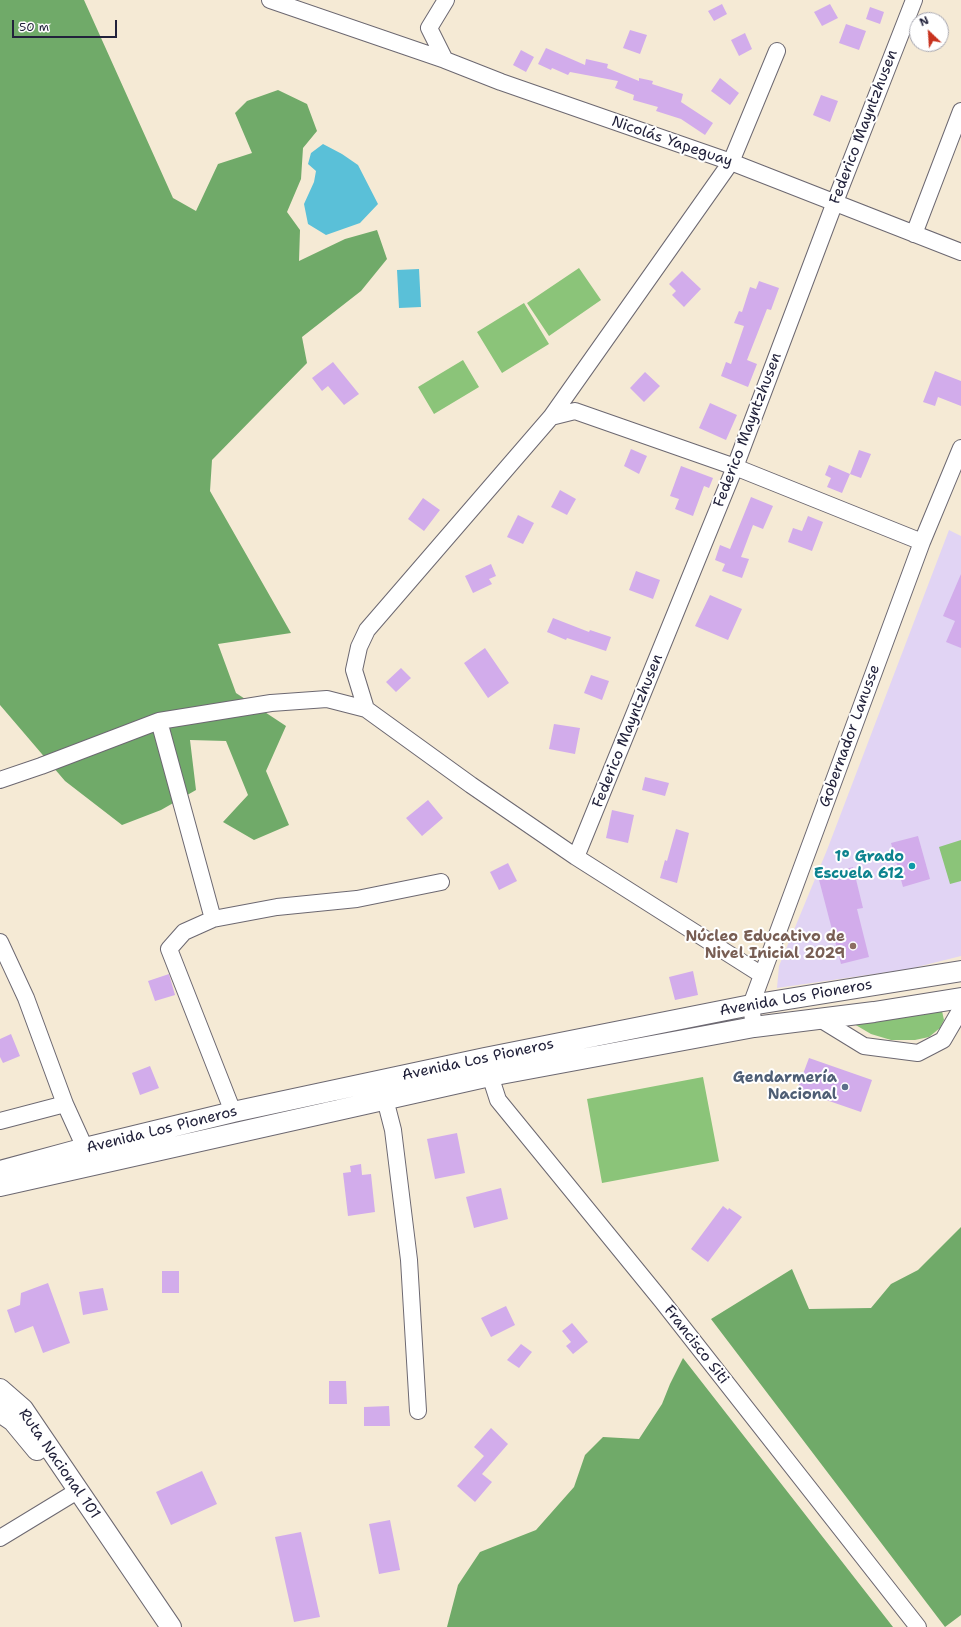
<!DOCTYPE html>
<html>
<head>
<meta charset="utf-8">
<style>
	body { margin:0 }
	#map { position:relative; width:961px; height:1627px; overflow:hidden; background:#f5ead5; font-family:"Shantell Sans",sans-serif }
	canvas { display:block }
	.north { position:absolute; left:909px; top:12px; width:40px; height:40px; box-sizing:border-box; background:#fff; border:1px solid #a7a7b1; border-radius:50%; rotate:335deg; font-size:11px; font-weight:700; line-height:16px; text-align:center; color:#22223b }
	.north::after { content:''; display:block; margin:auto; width:14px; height:18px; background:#c8321e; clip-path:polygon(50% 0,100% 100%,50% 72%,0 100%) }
	.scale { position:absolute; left:12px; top:20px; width:105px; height:18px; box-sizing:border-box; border:2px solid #22223b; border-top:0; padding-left:5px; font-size:12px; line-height:14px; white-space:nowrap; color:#22223b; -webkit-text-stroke:3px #fff; paint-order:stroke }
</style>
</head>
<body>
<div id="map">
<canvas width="961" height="1627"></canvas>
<div class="north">N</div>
<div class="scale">50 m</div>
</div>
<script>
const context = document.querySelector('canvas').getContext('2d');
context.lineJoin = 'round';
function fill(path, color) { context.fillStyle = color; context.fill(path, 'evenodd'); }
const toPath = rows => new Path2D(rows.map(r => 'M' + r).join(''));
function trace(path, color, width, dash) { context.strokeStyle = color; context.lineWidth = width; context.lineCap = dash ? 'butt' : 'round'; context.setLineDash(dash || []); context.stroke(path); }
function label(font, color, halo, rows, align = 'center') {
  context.font = font + ' "Shantell Sans",sans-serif'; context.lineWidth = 4; context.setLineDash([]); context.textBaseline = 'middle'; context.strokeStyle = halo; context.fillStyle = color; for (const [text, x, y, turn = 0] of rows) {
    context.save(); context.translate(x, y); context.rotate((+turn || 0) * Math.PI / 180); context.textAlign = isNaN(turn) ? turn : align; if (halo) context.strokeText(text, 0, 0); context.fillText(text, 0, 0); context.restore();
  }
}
const built = toPath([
	[949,530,961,536,961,956,909,969,777,988,779,966,827,850]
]);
const green = toPath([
	[579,268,601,300,549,336,527,303],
	[524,303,549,344,502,373,477,332],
	[463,360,479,387,434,414,418,387],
	[961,840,961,881,950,884,939,847],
	[942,1011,944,1020,940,1028,929,1037,915,1040,891,1040,871,1034,854,1024],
	[703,1077,719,1161,602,1183,587,1099]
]);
const forest = toPath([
	[0,0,84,0,173,198,196,211,218,164,252,153,235,113,247,101,278,90,307,104,317,131,303,148,301,179,287,212,300,230,299,261,345,239,377,230,387,259,361,291,302,337,307,363,212,460,210,491,291,633,218,644,236,693,286,726,266,771,289,825,254,840,223,822,248,795,226,741,190,740,196,790,161,810,122,825,65,781,0,705],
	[961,1227,961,1615,945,1627,711,1319,792,1269,809,1309,871,1308,891,1284,918,1270],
	[683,1358,893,1627,447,1627,458,1585,480,1552,536,1530,574,1487,585,1455,603,1437,639,1439,662,1404,670,1384]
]);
const water = toPath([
	[323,144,342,154,358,165,378,204,360,223,326,235,308,224,304,204,314,182,316,171,308,164,311,153],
	[419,269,421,307,399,308,397,270]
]);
const building = toPath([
	[722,4,727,14,714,21,708,11],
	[830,4,838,18,822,26,814,12],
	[870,7,884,12,880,24,866,19],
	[846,24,866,31,859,50,839,43],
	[630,30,647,35,640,54,623,48],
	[745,33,752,49,739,56,731,40],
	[546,48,585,65,586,59,608,64,607,68,639,81,639,78,653,81,652,84,683,94,681,102,713,123,705,135,681,119,656,111,658,107,633,100,634,95,615,88,618,81,570,72,568,75,552,68,551,70,538,64],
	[521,50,534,57,526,72,513,65],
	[720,78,739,93,730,105,711,91],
	[821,95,838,101,830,122,813,115],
	[682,271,701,289,684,307,672,295,676,291,669,284],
	[759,281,779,288,771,310,767,309,747,360,757,364,748,387,721,376,726,362,731,364,744,326,734,323,739,311,742,312,750,287,756,289],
	[333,362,359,394,344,405,328,386,322,391,312,378],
	[935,371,961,381,961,406,938,397,935,406,923,402],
	[645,372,660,386,644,402,630,388],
	[710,403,737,415,726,440,699,428],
	[631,449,647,456,639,474,624,466],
	[859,450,871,454,861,478,850,474],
	[829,465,850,474,842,493,827,487,831,478,825,475],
	[681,466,713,478,709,488,704,486,693,516,675,509,679,499,670,496],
	[560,490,576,499,567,515,551,507],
	[751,497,773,506,763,529,753,525,741,557,749,559,742,578,722,571,725,564,715,560,720,545,730,549],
	[423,498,440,510,424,531,408,519],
	[518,515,534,523,523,544,507,537],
	[808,516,823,522,812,551,788,542,793,528,802,531],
	[491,564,496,576,489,579,492,584,473,593,465,576],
	[636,571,660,580,653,599,629,590],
	[961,574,961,648,946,642,955,621,943,616],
	[710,595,742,609,728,640,695,626],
	[553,618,589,632,590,630,611,637,606,651,567,638,566,640,547,632],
	[485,648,509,683,488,698,464,663],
	[401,668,411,678,396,692,386,682],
	[591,675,609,681,602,700,584,693],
	[554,724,580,728,575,754,549,749],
	[645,777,669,783,665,796,642,790],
	[428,800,443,818,422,836,406,818],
	[612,810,634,815,628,843,606,838],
	[676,829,689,833,677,883,660,878,665,860,667,861],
	[918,836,930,879,903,887,891,843],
	[508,863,517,881,499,890,490,872],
	[853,867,863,908,857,909,869,957,841,964,818,876],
	[693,971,698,995,675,1000,669,977],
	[169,974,175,995,155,1001,148,981],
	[11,1034,20,1056,3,1063,0,1057,0,1039],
	[809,1058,872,1080,861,1112,797,1090],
	[150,1066,159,1088,140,1095,132,1073],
	[457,1133,465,1173,435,1179,427,1139],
	[361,1164,362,1175,371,1174,375,1212,348,1216,343,1173,351,1172,350,1166],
	[501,1188,508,1219,474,1228,466,1197],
	[723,1206,728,1210,729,1208,742,1217,708,1262,691,1249],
	[162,1271,179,1271,179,1293,162,1293],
	[48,1283,70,1343,43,1353,33,1326,15,1333,7,1310,20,1305,21,1293],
	[103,1288,108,1310,83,1315,79,1292],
	[506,1306,515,1325,491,1337,481,1318],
	[572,1323,588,1342,573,1354,566,1346,571,1342,562,1331],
	[521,1344,532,1352,519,1368,507,1360],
	[329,1381,346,1381,347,1404,329,1404],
	[389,1406,390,1426,364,1426,364,1407],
	[491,1428,508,1444,482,1474,492,1482,475,1502,457,1486,484,1456,474,1447],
	[202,1471,217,1504,171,1525,156,1492],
	[390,1520,400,1570,379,1574,369,1524],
	[301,1532,320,1617,294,1622,275,1537]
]);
const minor = toPath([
	[270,0,445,60],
	[446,0,429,28,445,60,501,82,731,162,961,252],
	[914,234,961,111],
	[551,417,731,162,777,51],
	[366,709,354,670,359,647,367,630,551,417,575,411,735,467,922,542],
	[159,721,213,919],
	[0,780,41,766,159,721,271,703,327,699,366,709,471,785,576,857,762,975],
	[576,857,735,467,835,202,914,0],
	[0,942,26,998,65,1104,85,1148,88,1159],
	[820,1019,864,1046,918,1053,943,1040,961,1009],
	[754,1027,751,1005,922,542,961,448],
	[487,1066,498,1100,662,1301,918,1627],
	[385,1099,393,1130,409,1260,418,1411],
	[233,1112,169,949,184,932,213,919,277,907,357,899,441,882],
	[0,1121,65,1104],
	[0,1538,74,1493]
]);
const major = toPath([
	[0,1171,85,1148,233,1112,485,1058,751,1005,961,971],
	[0,1186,490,1076,754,1027,874,1012,961,998],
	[0,1389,23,1409,171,1627],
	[0,1412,13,1421,37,1450]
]);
const markers = [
	[912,866,4,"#0f9aa8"],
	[853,946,4,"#8d6e63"],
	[845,1087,4,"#5c6f8a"]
];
const streetNames = [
	["Federico Mayntzhusen",864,127,-69],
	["Nicolás Yapeguay",672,142,19],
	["Federico Mayntzhusen",748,430,-69],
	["Federico Mayntzhusen",628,731,-68],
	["Gobernador Lanusse",850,736,-70],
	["Avenida Los Pioneros",796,998,-10],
	["Avenida Los Pioneros",478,1060,-12],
	["Avenida Los Pioneros",162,1130,-14],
	["Francisco Siti",696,1345,52],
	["Ruta Nacional 101",59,1464,55]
];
const cultureNames = [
	["1º Grado",904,857],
	["Escuela 612",904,874]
];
const educationNames = [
	["Núcleo Educativo de",845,937],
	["Nivel Inicial 2029",845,954]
];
const serviceNames = [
	["Gendarmería",837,1078],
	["Nacional",837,1095]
];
fill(built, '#e1d4f4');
fill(green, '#8bc479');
fill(forest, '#70aa69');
fill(water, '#5ac0d8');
fill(building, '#d2aceb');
trace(minor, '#6c6871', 18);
trace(major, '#6c6871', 22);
trace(minor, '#fff', 16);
trace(major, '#fff', 20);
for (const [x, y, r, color] of markers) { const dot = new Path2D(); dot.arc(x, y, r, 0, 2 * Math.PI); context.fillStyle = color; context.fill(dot); trace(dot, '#fff', 1.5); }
label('15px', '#22223b', '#fff', streetNames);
label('bold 15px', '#0d838f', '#fff', cultureNames, 'right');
label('bold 15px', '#785e54', '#fff', educationNames, 'right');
label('bold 15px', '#4e5e75', '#fff', serviceNames, 'right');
</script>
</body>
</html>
